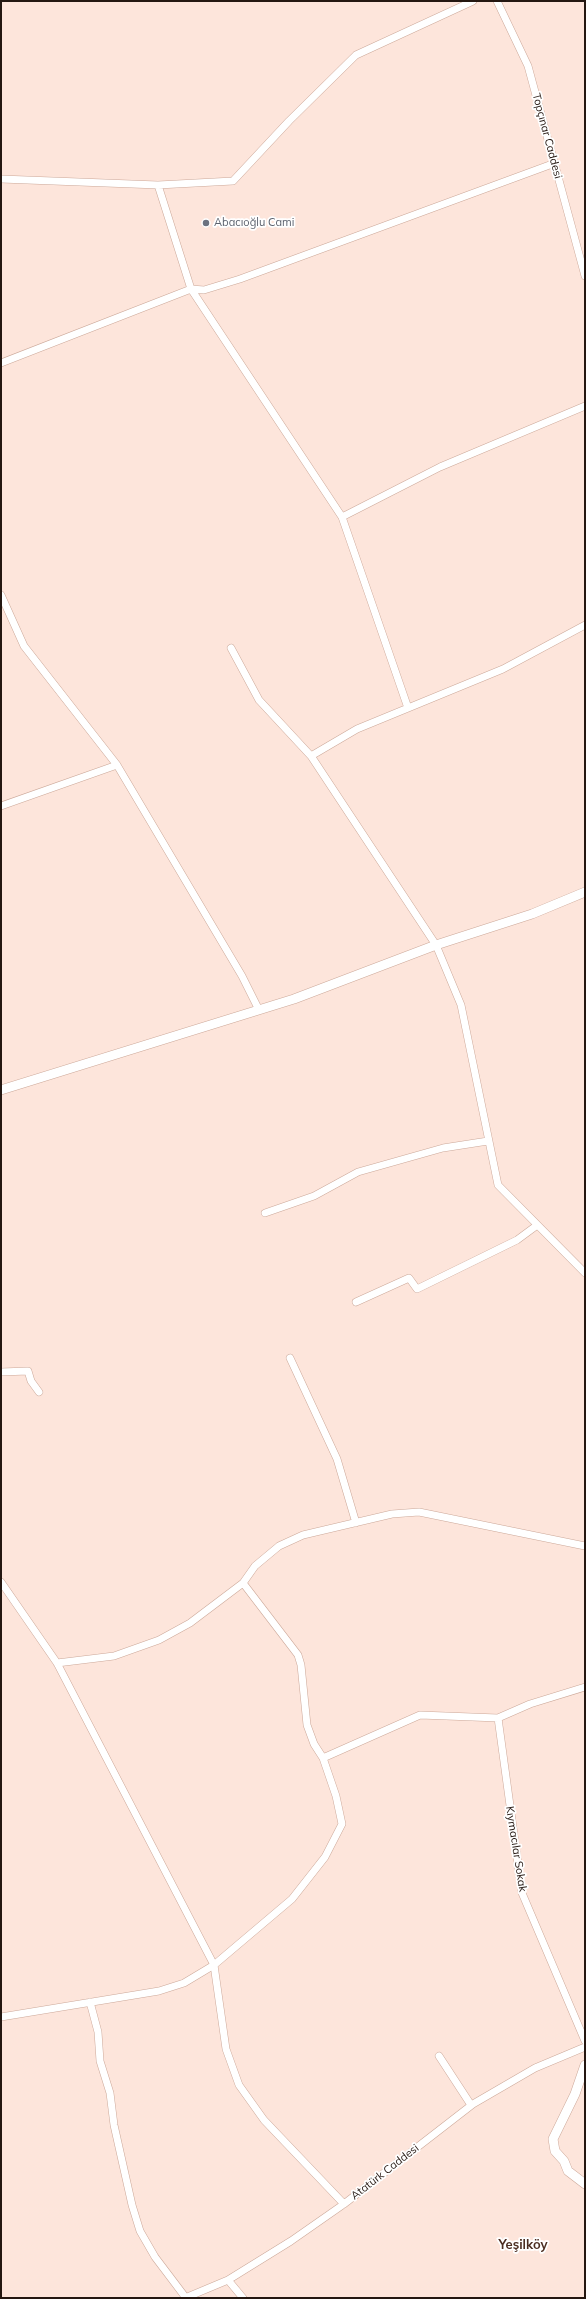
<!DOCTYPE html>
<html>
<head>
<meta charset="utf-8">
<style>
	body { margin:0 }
	#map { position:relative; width:586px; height:2299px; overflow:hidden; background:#fde5db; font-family:Mulish,sans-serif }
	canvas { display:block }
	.frame { position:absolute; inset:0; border:2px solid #241711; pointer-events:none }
</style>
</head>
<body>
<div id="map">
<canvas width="586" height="2299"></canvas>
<div class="frame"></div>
</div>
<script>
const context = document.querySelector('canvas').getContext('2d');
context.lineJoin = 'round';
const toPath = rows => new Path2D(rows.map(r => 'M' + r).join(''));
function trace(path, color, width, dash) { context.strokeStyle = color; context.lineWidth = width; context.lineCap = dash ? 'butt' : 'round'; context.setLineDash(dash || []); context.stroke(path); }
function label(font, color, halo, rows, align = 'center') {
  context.font = font + ' Mulish,sans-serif'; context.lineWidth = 3.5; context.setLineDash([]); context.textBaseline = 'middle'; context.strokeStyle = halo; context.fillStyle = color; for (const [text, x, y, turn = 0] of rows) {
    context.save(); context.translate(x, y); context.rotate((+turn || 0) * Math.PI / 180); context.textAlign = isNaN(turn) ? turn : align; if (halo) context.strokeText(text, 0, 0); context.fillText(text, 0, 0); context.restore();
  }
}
const minor = toPath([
	[497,1,528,66,585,276],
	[1,179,158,185,233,181,289,121,356,55,473,1],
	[191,289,342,517,408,708],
	[191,289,204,290,240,279,555,163],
	[1,363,191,289,158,185],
	[342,517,440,467,585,406],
	[1,595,24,646,117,765,242,976,259,1010],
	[231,648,259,700,311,756,436,945,461,1005,498,1185,585,1273],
	[311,756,357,729,503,669,585,625],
	[1,806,117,765],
	[265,1213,314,1196,358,1172,443,1148,488,1141],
	[356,1302,409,1278,417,1289,517,1240,536,1226],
	[290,1358,337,1459,356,1523],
	[1,1372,28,1371,31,1381,39,1392],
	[1,1582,57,1663,214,1965,226,2049,239,2085,264,2120,344,2204],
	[57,1663,114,1656,159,1640,190,1623,243,1583,255,1566,279,1546,303,1535,392,1514,419,1512,585,1546],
	[498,1718,522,1893,585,2041],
	[323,1758,420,1715,498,1718,530,1704,585,1687],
	[90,2002,98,2032,100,2061,110,2093,114,2125,132,2205,140,2231,155,2257,186,2298],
	[1,2017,159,1991,184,1983,214,1965,292,1899,325,1857,342,1824,336,1796,323,1758,314,1744,307,1725,301,1665,298,1655,243,1583],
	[439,2056,471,2105],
	[228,2280,243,2298],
	[185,2298,228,2280,291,2241,344,2204,473,2104,535,2068,585,2047]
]);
const tertiary = toPath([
	[1,1090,294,999,436,945,532,914,585,892],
	[585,2065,575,2094,553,2139,555,2151,564,2161,568,2171,585,2184]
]);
const markers = [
	[206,223,4,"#6b7280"]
];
const streetNames = [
	["Topçınar Caddesi",547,136,75],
	["Kıymacılar Sokak",516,1849,81],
	["Atatürk Caddesi",385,2172,-38]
];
const worshipNames = [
	["Abacıoğlu Cami",214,223]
];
const quarterNames = [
	["Yeşilköy",523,2245]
];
trace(minor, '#cca899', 8);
trace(tertiary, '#cca899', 10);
trace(minor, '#fff', 7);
trace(tertiary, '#fff', 9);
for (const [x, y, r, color] of markers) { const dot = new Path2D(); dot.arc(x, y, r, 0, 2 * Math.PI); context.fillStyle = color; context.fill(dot); trace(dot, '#fff', 1.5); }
label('11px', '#241711', '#fff', streetNames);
label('11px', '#5b616d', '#fff', worshipNames, 'left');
label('bold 13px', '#4c2e22', '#fff', quarterNames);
</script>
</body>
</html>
